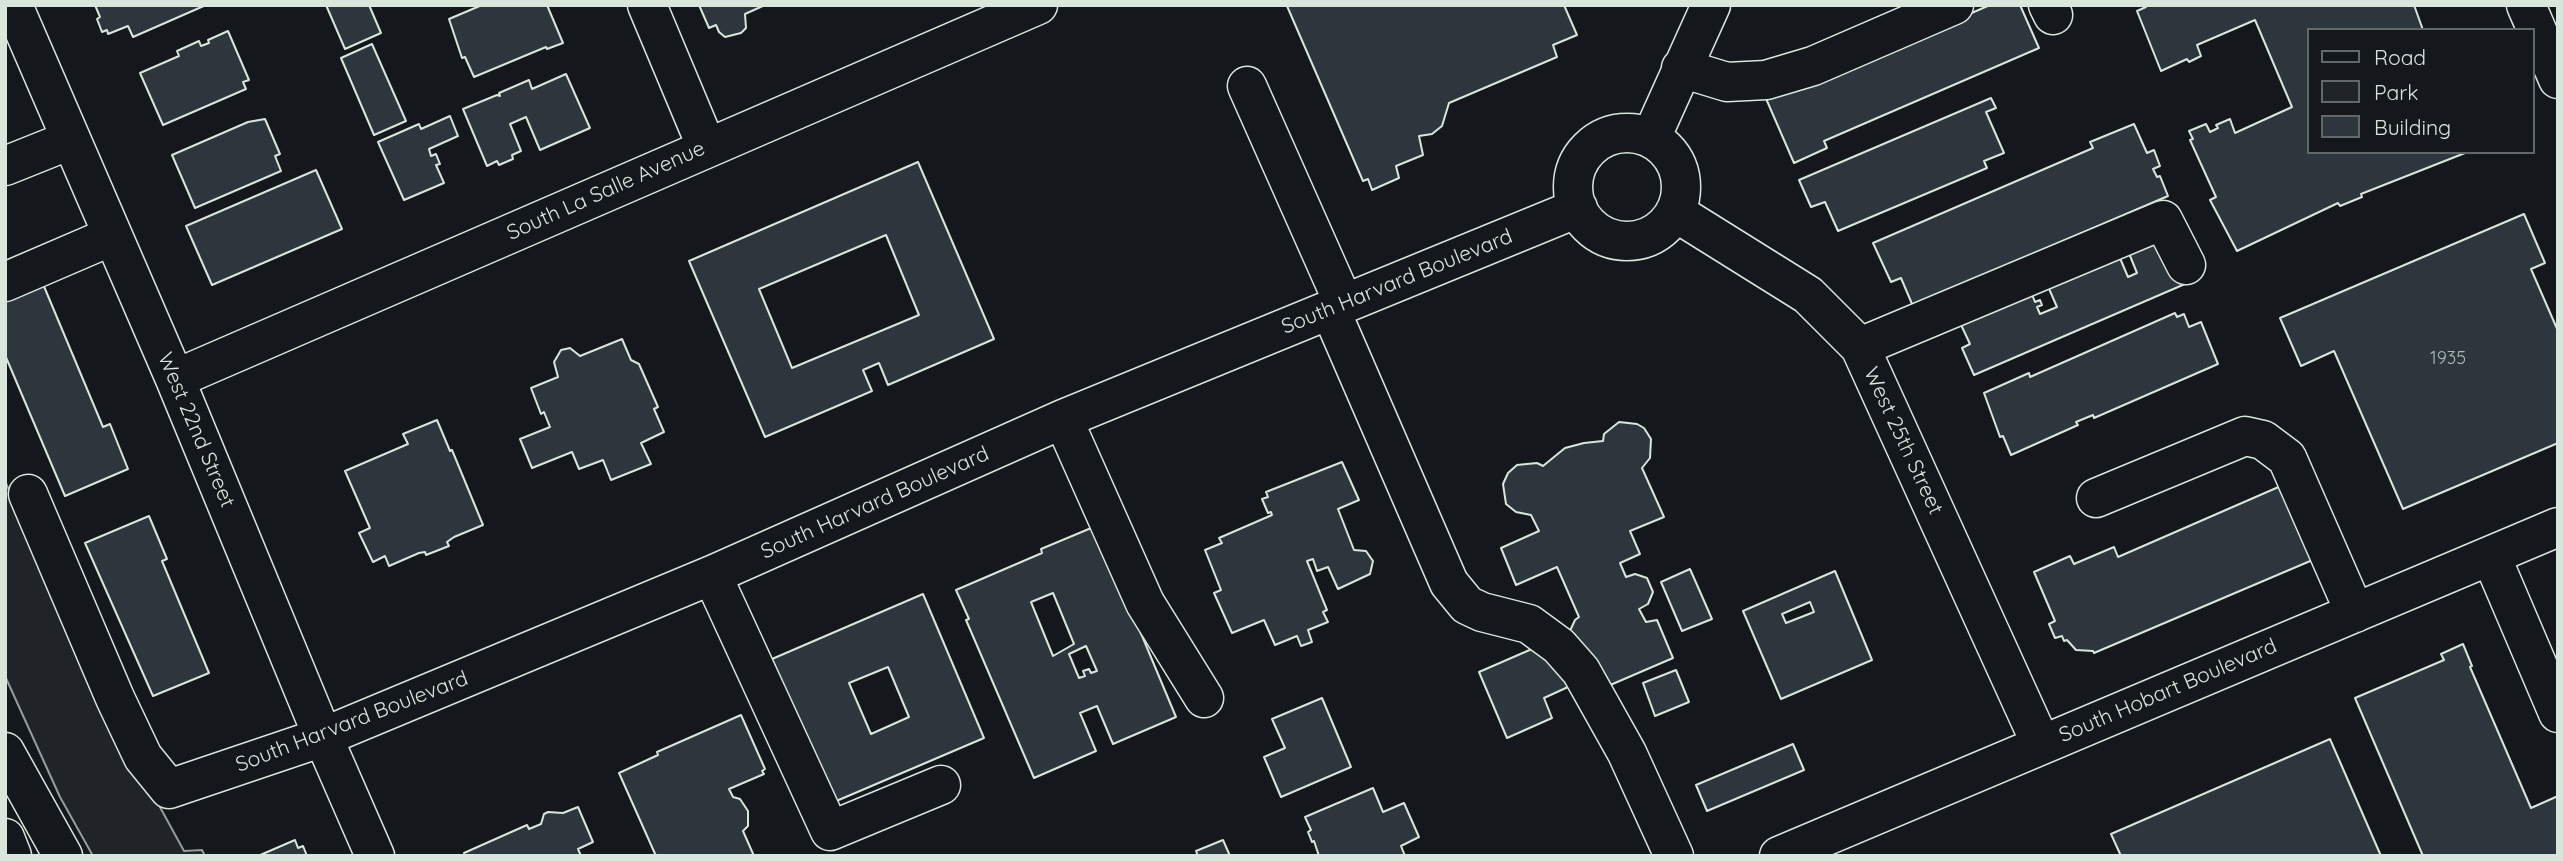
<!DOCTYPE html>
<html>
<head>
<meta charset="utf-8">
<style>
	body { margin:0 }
	#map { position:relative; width:2563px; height:861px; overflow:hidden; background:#14181c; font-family:Quicksand,sans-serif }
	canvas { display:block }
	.frame { position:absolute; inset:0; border:7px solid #d8e6dc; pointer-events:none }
	.legend { position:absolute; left:2307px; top:28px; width:228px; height:126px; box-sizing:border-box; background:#14181c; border:2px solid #626a69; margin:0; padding:9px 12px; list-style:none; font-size:21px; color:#d8e6dc }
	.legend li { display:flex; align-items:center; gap:14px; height:35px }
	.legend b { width:35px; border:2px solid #626a69 }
</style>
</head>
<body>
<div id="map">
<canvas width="2563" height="861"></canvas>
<div class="frame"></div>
<ul class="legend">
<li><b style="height:9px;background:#14181c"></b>Road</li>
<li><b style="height:19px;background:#202428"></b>Park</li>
<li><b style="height:19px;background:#2c363c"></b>Building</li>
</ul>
</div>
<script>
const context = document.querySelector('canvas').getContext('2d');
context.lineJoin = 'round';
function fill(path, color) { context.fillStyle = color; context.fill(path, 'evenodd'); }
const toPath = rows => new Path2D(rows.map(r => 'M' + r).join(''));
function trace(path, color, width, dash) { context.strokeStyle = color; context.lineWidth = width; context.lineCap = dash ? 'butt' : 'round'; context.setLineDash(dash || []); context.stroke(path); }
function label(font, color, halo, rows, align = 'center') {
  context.font = font + ' Quicksand,sans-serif'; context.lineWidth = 5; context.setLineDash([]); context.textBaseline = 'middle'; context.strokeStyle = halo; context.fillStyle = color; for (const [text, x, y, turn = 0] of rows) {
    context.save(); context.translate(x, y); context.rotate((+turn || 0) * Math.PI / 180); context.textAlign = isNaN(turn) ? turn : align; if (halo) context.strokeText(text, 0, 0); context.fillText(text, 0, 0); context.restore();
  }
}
const green = toPath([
	[5,481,119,732,184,851,202,850,205,856,93,856,60,797,5,676,5,481]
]);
const building = toPath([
	[95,5,206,5,133,37,128,26,108,34,107,30,102,32,97,19,100,17,95,5],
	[326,5,369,5,381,33,345,49,326,5],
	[482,5,547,5,563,43,547,49,546,47,474,77,465,57,462,58,449,19,482,5],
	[699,5,765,5,745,14,746,28,741,33,725,37,719,32,716,25,709,28,699,5],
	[1564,5,1577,35,1553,45,1557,57,1449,103,1442,126,1432,134,1419,136,1423,155,1396,166,1399,178,1372,190,1368,179,1363,181,1287,6,1564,5],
	[1990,5,2020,5,2039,48,1824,141,1827,148,1794,163,1764,94,1801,87,1990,5],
	[2145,5,2414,5,2423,30,2309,30,2309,152,2465,153,2361,194,2362,197,2340,206,2338,203,2237,251,2210,200,2216,197,2190,140,2193,139,2189,131,2206,124,2210,132,2218,128,2216,125,2230,119,2235,133,2292,107,2255,20,2197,45,2201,56,2189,62,2187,59,2161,71,2137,11,2146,7,2145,5],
	[228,31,249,80,243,82,246,89,163,125,140,73,179,56,177,51,199,41,201,46,209,43,208,40,228,31],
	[372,44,406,121,374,135,341,58,372,44],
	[566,74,590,128,540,150,526,117,510,124,521,151,512,155,513,159,499,165,497,161,487,166,463,109,497,95,500,96,499,93,529,80,532,89,566,74],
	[1991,98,1996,108,1986,112,2004,153,1984,161,1987,168,1838,231,1825,202,1811,207,1799,180,1991,98],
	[450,116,458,136,429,149,431,156,436,154,440,164,436,165,444,183,404,200,378,142,419,124,421,129,450,116],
	[265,119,280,154,275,156,281,171,195,208,172,155,248,122,265,119],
	[2134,124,2147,153,2154,150,2160,166,2153,169,2157,177,2160,176,2168,196,1947,291,1915,311,1901,278,1891,282,1873,243,2093,148,2090,142,2134,124],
	[918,162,994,339,888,385,879,363,863,370,872,391,765,437,689,261,918,162],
	[886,235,919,315,792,368,759,289,886,235],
	[316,170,342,229,212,285,186,226,316,170],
	[2524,214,2545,263,2531,269,2558,331,2558,443,2403,509,2334,351,2301,366,2280,318,2524,214],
	[2167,229,2185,284,1974,375,1962,348,1970,344,1955,312,2027,282,2035,302,2040,300,2042,305,2037,307,2040,314,2057,307,2043,275,2114,244,2128,277,2137,273,2124,241,2167,229],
	[43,284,103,427,110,424,128,469,65,496,5,355,5,300,43,284],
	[2175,313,2177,317,2184,314,2189,327,2201,322,2218,364,2094,418,2093,415,2076,422,2078,425,2011,455,2003,436,2000,437,1984,393,2029,373,2030,377,2175,313],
	[622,339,631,360,639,364,658,407,654,409,664,432,641,443,651,464,611,480,603,460,579,469,572,452,532,468,520,439,550,427,544,412,541,414,531,388,558,377,554,362,561,350,570,348,580,356,622,339],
	[437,420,450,451,452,450,483,525,454,537,447,542,449,546,426,555,425,552,419,553,389,566,385,556,373,562,359,533,370,528,345,471,408,444,403,434,437,420],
	[1619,422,1637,424,1644,428,1651,439,1650,458,1642,468,1664,517,1630,531,1640,554,1620,563,1626,577,1635,574,1647,578,1653,592,1648,604,1639,609,1646,622,1657,620,1673,658,1601,689,1569,633,1575,620,1579,617,1557,567,1516,585,1501,548,1539,531,1531,515,1516,512,1506,504,1503,484,1508,473,1517,465,1537,463,1543,466,1565,448,1584,443,1603,441,1604,434,1619,422],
	[1342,462,1359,500,1338,509,1354,550,1366,551,1373,561,1370,574,1338,589,1328,567,1317,571,1313,559,1307,561,1327,610,1323,612,1328,622,1308,630,1312,642,1301,646,1297,636,1275,645,1264,620,1232,633,1214,593,1221,590,1205,550,1222,543,1219,538,1272,515,1271,512,1268,513,1262,499,1268,497,1266,492,1342,462],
	[2290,482,2322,556,2094,653,2093,651,2076,650,2067,640,2064,641,2062,636,2055,638,2049,624,2055,621,2034,572,2070,556,2074,564,2114,547,2118,557,2290,482],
	[149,516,167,559,162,561,209,673,153,696,85,543,149,516],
	[1096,526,1176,717,1113,744,1097,706,1080,713,1096,751,1034,778,966,620,969,619,956,590,1042,553,1041,549,1096,526],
	[1053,593,1074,644,1053,656,1031,602,1053,593],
	[1086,646,1097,671,1091,673,1089,669,1083,671,1085,676,1079,678,1069,654,1086,646],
	[1690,569,1712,619,1682,631,1661,582,1690,569],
	[1835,571,1872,660,1781,699,1743,611,1835,571],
	[1810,602,1814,612,1786,623,1782,614,1810,602],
	[923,594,984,738,834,802,772,659,923,594],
	[888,667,909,717,871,734,849,683,888,667],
	[1548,642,1568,687,1544,698,1552,718,1507,738,1479,672,1548,642],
	[2463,644,2472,666,2470,667,2531,808,2558,796,2558,856,2423,856,2355,698,2444,660,2441,654,2463,644],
	[1676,670,1689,702,1655,716,1643,683,1676,670],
	[1322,698,1351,767,1281,797,1264,757,1285,748,1272,719,1322,698],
	[741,715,765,769,762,771,764,774,729,789,733,797,740,799,748,811,748,826,743,831,754,856,656,856,619,773,658,755,657,752,741,715],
	[2330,739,2381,856,2121,856,2111,834,2330,739],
	[1793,744,1804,770,1707,811,1696,785,1793,744],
	[1373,788,1383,812,1404,803,1419,837,1401,846,1405,856,1319,856,1314,841,1312,842,1308,832,1311,830,1305,817,1373,788],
	[578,807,593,842,578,849,581,856,465,856,464,853,527,825,529,829,541,824,544,814,548,812,563,813,578,807],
	[295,840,298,848,303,846,307,856,258,856,295,840],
	[1223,840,1230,856,1198,856,1196,851,1223,840]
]);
const minor = toPath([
	[13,5,175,379,323,737,375,856],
	[647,5,707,148],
	[2048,5,2053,15],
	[1681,68,1727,82,1766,80,1813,66,1954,5],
	[1247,86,1344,304],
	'1573 187a54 54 0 1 1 108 0a54 54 0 1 1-108 0Z',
	[1651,138,1711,5],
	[5,166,70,140],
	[1675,212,1808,295,1860,347,2041,744],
	[5,282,112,236],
	[1330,309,1449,583,1467,605,1482,612,1529,624,1559,646,1581,671,1627,753,1674,856],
	[1860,347,2163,220,2186,265],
	[175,379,1038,5],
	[1063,419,1145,603,1204,698],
	[28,494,115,698,143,757,169,789,323,737,712,575,1063,419,1578,208],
	[2096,498,2245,436,2263,440,2287,458,2355,613],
	[2491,556,2558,713],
	[712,575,830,831,941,785],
	[1779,856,2558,527]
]);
const major = toPath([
	[2526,5,2558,79]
]);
const highway = toPath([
	[5,752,63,856],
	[5,838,12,856]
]);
const numberNames = [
	["1935",2448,359]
];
const streetNames = [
	["South La Salle Avenue",606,191,-24],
	["South Harvard Boulevard",1397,282,-22],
	["West 22nd Street",196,430,67],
	["West 25th Street",1903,441,65],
	["South Harvard Boulevard",875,503,-24],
	["South Hobart Boulevard",2168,691,-23],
	["South Harvard Boulevard",352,722,-21]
];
fill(green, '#202428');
trace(green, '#939e99', 2);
fill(building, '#2c363c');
trace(building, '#d8e6dc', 2);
trace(minor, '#d8e6dc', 41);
trace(major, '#d8e6dc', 41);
trace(highway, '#d8e6dc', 41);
trace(minor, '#14181c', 38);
trace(major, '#14181c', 38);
trace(highway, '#14181c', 38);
label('18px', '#adbab4', null, numberNames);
label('21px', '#d8e6dc', '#14181c', streetNames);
</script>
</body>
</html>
